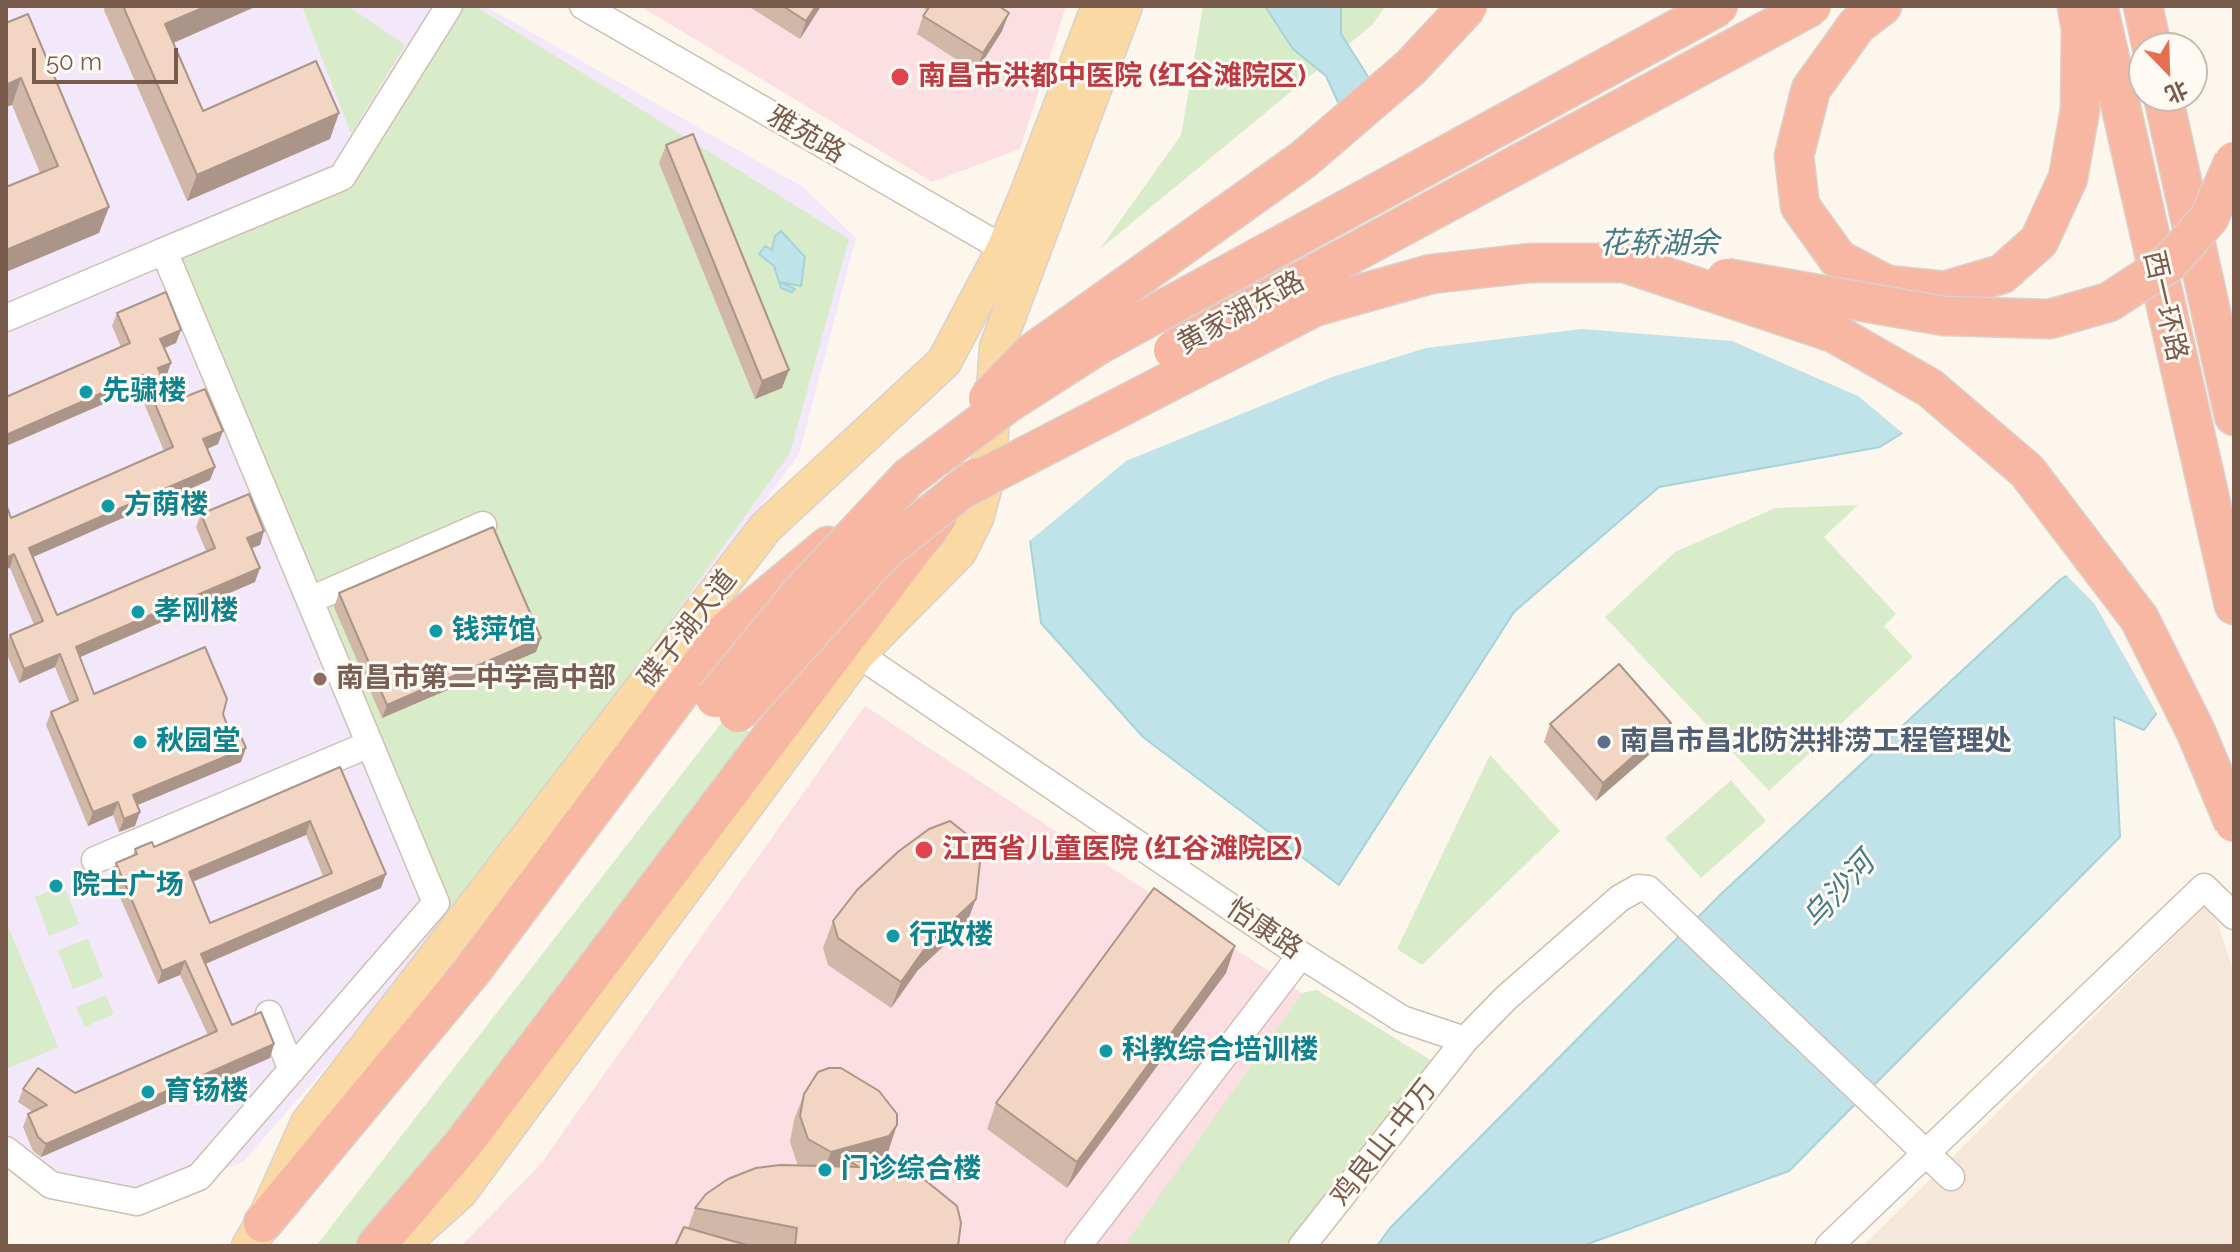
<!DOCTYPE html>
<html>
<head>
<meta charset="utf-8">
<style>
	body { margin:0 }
	#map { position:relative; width:2240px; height:1252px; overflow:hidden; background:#fdf6ec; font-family:Raleway,"Noto Sans SC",sans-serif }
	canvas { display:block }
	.frame { position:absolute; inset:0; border:8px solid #7a5c4d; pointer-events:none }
	.north { position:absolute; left:2128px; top:32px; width:80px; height:80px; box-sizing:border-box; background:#fffaf3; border:2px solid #cabbb1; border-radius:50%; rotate:157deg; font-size:22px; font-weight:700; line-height:32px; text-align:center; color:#7a5c4d }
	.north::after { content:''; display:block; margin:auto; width:28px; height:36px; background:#e76f51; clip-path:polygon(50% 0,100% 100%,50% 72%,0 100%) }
	.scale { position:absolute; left:32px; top:48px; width:146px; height:36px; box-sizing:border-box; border:4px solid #7a5c4d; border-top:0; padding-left:10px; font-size:24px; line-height:28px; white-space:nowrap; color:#7a5c4d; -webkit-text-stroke:6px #fffaf3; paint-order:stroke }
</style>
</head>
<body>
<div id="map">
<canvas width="2240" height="1252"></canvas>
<div class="frame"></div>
<div class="north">北</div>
<div class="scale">50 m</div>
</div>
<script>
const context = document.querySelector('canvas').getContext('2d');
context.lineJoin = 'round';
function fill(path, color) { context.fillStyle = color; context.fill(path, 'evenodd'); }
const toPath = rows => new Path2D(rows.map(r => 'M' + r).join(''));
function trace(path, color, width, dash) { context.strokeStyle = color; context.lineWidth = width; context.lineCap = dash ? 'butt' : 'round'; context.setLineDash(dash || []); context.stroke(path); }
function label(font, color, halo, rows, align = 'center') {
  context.font = font + ' Raleway,"Noto Sans SC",sans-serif'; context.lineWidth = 6; context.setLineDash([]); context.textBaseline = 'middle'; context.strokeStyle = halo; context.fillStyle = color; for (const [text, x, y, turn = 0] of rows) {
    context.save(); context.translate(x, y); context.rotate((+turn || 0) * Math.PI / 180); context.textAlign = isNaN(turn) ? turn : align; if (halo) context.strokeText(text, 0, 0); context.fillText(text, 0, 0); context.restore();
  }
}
const residential = toPath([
	[2210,901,2234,972,2234,1246,1863,1246]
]);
const education = toPath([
	[6,6,485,6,803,187,856,238,799,454,470,903,243,1162,137,1202,51,1185,6,1150]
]);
const medical = toPath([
	[640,6,1066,6,1020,149,932,182],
	[865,706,1302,993,1135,1246,461,1246,540,1165]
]);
const green = toPath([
	[302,6,348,6,405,45,351,134],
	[461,6,475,6,849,239,790,453,538,806,447,920,176,258,332,196],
	[1203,6,1386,6,1372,25,1100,249,1181,135],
	[1858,505,1824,537,1896,614,1884,626,1913,657,1769,791,1605,617,1675,552,1775,508],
	[726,717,758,737,367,1246,316,1246],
	[1490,755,1560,831,1422,965,1397,949],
	[1731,780,1766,821,1701,878,1665,838],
	[64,885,79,924,49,936,35,897],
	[6,921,58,1047,6,1069],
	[88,939,103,977,73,989,58,950],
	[1317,990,1432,1061,1285,1246,1124,1246,1302,993],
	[106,995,114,1014,85,1027,76,1007]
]);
const water = toPath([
	[1265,6,1341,6,1341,34,1412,146,1980,154,1987,380,1880,447,1659,487,1514,612,1339,885,1143,737,1041,623,1024,495,1374,181,1326,76,1293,49,1265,6],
	[781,231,805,257,801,286,780,282,795,289,792,292,781,288,774,266,759,254,765,246,772,250,775,236,781,231],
	[2234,483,2213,638,2144,730,2114,717,2120,837,1789,1171,1582,1246,1377,1246,1390,1228,1721,894,2061,579,2234,483]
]);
const pier = toPath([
	[1556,6,2011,6,2016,38,1984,153,2016,202,2082,199,2086,204,2061,278,1990,383,1906,436,1858,396,1732,341,1582,329,1426,348,1332,377,1126,461,1026,544,1021,492,1370,180,1336,108,1374,78,1413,141],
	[2234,479,2234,635,2215,641,2159,717,2094,603,2064,573]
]);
const minor = toPath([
	[583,6,1020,258],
	[164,251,342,177,449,6],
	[6,318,164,251,436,903,199,1177,137,1202,51,1185,6,1150],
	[310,600,483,525],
	[858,654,1301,955,1402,1019,1465,1040,1506,998,1620,898,1638,888,1648,889,1951,1177],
	[95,860,370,744],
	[269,1014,292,1070],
	[1078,1246,1301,955],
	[1302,1246,1465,1040],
	[1829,1246,2204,887,2234,916]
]);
const major = toPath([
	[249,1246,263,1223,308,1123,766,527,944,362,1004,249,1026,197,1099,6],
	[400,1246,460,1192,858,654,959,552,976,518,988,475,997,347,1125,6]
]);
const highway = toPath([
	[1882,6,1857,25,1811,89,1794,156,1800,206,1838,259,1887,285,1945,291,2002,274,2039,241,2068,178,2080,110,2081,29,2077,6],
	[2098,6,2234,605],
	[2143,6,2152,48],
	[2163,96,2234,416],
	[263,1223,471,972,727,630,828,546],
	[376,1246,464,1143,938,516]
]);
const highwayBridge = toPath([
	[1726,278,1944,316,2050,319,2109,302,2169,263,2209,218,2234,161],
	[1173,350,1812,6],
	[988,398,1032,353,1304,159,1411,67,1468,6],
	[958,491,1314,307,1431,274,1530,263,1625,263,1834,333,1930,388,2027,471,2139,618,2196,732,2234,823],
	[715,698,799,595,909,477,1008,403,1100,344,1719,6],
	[738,713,883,552,977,477]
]);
const wall = toPath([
	[105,6,257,6,173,43,203,111,330,139,187,201,104,10],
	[748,6,821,6,800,39],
	[920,6,999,6,1002,31,976,72,917,34,923,16,927,10],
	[6,23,109,207,99,233,40,173,12,105],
	[666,145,782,388,755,399,659,163],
	[117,313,176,343,164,348,166,377,162,378,172,402,218,444,207,449,215,467,210,480,33,557,57,615,206,551,196,527,201,514,264,531,260,545,251,548,255,582,80,657,94,694,223,714,241,762,137,805,135,826,119,832,113,815,88,826,46,725,51,712,70,704,55,667,19,683,6,652,6,645,10,635,34,625,10,568,11,518,164,451,138,389,6,446,6,397,121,347,112,326],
	[339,593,541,638,536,652,382,718,334,607],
	[1550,724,1665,741,1596,801,1544,742],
	[340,767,381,888,205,964,232,1025,274,1044,270,1058,41,1157,33,1151,23,1127,28,1114,33,1112,18,1102,23,1089,75,1093,208,1035,180,975,158,984,111,877,116,863,133,856,135,849,154,847],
	[306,835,323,876,210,923,193,882],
	[833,921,966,925,918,970,891,1008,828,965,823,948],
	[1235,946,1226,973,1067,1188,987,1129,996,1103],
	[804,1094,888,1152,880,1162,875,1163,958,1246,675,1246,688,1228,695,1208,798,1166,790,1142,794,1120]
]);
const shadedWall = toPath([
	[207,6,257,6,155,51,165,24],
	[816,6,821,6,800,39,806,21],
	[1009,13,1002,31,976,72,983,53],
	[21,78,12,105,6,107,6,85],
	[339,113,330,139,187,201,197,175],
	[109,207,99,233,6,272,6,250],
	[181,330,176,343,155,352,160,339],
	[171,363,166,377,154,382,158,368],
	[789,370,782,388,755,399,762,381],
	[143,375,138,389,6,446,6,435],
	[223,431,218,444,198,453,203,439],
	[215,467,210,480,24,561,29,548],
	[264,531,260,545,242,552,247,538],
	[14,554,10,568,6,569,6,558],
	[260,568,255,582,71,661,76,647],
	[541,638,536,652,382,718,387,705],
	[60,654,55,667,19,683,24,669],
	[1671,723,1665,741,1596,801,1603,783],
	[246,748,241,762,128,809,133,795],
	[118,802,113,815,88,826,93,812],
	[140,812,135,826,119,832,124,819],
	[310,821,306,835,184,885,189,872],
	[386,874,381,888,196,968,201,954],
	[976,899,966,925,918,970,891,1008,901,982,928,944],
	[1235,946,1226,973,1067,1188,1077,1162],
	[185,961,180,975,158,984,162,971],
	[274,1044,270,1058,41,1157,46,1144],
	[897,1125,888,1152,880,1162,859,1168,848,1160,844,1172,821,1178,831,1152]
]);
const building = toPath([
	[123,6,207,6,165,24,203,111,316,61,339,113,197,175,123,6],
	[783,6,816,6,806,21,783,6],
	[930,6,999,6,1009,13,983,53,923,16,930,6],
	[28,14,109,207,6,250,6,187,58,166,21,78,6,85,6,23,28,14],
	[693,134,789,370,762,381,666,145,693,134],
	[166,292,181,330,160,339,171,363,158,368,172,402,205,389,223,431,203,439,215,467,29,548,57,615,215,548,201,514,249,494,264,531,247,538,260,568,76,647,94,694,205,647,227,699,223,714,227,725,239,732,246,748,133,795,140,812,124,819,118,802,93,812,51,712,78,700,60,654,24,669,10,635,43,621,14,554,6,558,6,504,11,518,173,447,143,375,6,435,6,397,130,343,117,313,166,292],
	[493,527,541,638,387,705,339,593,493,527],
	[1619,664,1671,723,1603,783,1550,724,1619,664],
	[340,767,386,874,201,954,232,1025,261,1012,274,1044,46,1144,38,1137,28,1114,47,1105,23,1089,38,1068,75,1093,217,1031,185,961,162,971,116,863,137,854,135,849,152,842,154,847,340,767],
	[310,821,332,873,210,923,189,872,310,821],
	[950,821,969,836,980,862,976,899,928,944,901,982,838,938,833,921,857,890,899,851,929,829,950,821],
	[1154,888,1235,946,1077,1162,996,1103,1154,888],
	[829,1068,841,1068,879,1091,897,1114,897,1125,889,1136,831,1152,808,1139,800,1116,804,1094,818,1072,829,1068],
	[848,1160,890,1165,920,1176,957,1206,961,1223,958,1246,795,1246,797,1228,695,1208,706,1194,728,1179,756,1168,780,1165,859,1167,848,1160],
	[684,1227,750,1246,675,1246,684,1227]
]);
const markers = [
	[900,77,10,"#e0444e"],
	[86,392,8,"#0f9aa8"],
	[108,506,8,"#0f9aa8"],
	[138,612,8,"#0f9aa8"],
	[436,631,8,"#0f9aa8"],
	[320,679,8,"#8d6e63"],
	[140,742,8,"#0f9aa8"],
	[1604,742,8,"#5c6f8a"],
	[924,850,10,"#e0444e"],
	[56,886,8,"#0f9aa8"],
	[893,936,8,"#0f9aa8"],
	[1106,1051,8,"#0f9aa8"],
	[148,1092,8,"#0f9aa8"],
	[825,1170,8,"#0f9aa8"]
];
const healthNames = [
	["南昌市洪都中医院 (红谷滩院区)",918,77],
	["江西省儿童医院 (红谷滩院区)",942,850]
];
const streetNames = [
	["雅苑路",806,135,30],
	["西一环路",2165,306,77],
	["黄家湖东路",1241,313,-29],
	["碟子湖大道",688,629,-52],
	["怡康路",1264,929,34],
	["鸡良山-中万",1384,1143,-52]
];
const cultureNames = [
	["先骕楼",102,392],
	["方荫楼",124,506],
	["孝刚楼",154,612],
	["钱萍馆",452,631],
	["秋园堂",156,742],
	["院士广场",72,886],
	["行政楼",909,936],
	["科教综合培训楼",1122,1051],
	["育钖楼",164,1092],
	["门诊综合楼",841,1170]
];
const educationNames = [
	["南昌市第二中学高中部",336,679]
];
const serviceNames = [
	["南昌市昌北防洪排涝工程管理处",1620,742]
];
const waterNames = [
	["花轿湖余",1659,244],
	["乌沙河",1839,891,-48]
];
fill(residential, '#f5e8da');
fill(education, '#f3e8fa');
fill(medical, '#fbdfe3');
fill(green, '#d8ecc9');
fill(water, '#bfe3e8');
trace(water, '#a5d3da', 2);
fill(pier, '#fdf6ec');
trace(minor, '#d1beb0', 29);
trace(major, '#dad1cd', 37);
trace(highway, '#dad1cd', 41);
trace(minor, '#fff', 26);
trace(major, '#fbd9a5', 34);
trace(highway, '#f7b7a3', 38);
trace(highwayBridge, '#dad1cd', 41, []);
trace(highwayBridge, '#f7b7a3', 38);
fill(wall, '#d1b7a8');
fill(shadedWall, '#aa9588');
fill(building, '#f3d5c3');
trace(building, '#aa9588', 2);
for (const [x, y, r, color] of markers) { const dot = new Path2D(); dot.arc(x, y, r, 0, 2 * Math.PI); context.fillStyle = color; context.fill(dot); trace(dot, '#fffaf3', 3); }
label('bold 28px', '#be3a42', '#fffaf3', healthNames, 'left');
label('28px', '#7a5c4d', '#fffaf3', streetNames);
label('bold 28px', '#0d838f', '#fffaf3', cultureNames, 'left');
label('bold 28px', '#785e54', '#fffaf3', educationNames, 'left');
label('bold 28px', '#4e5e75', '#fffaf3', serviceNames, 'left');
label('italic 30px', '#437c86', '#fffaf3', waterNames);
</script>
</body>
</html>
